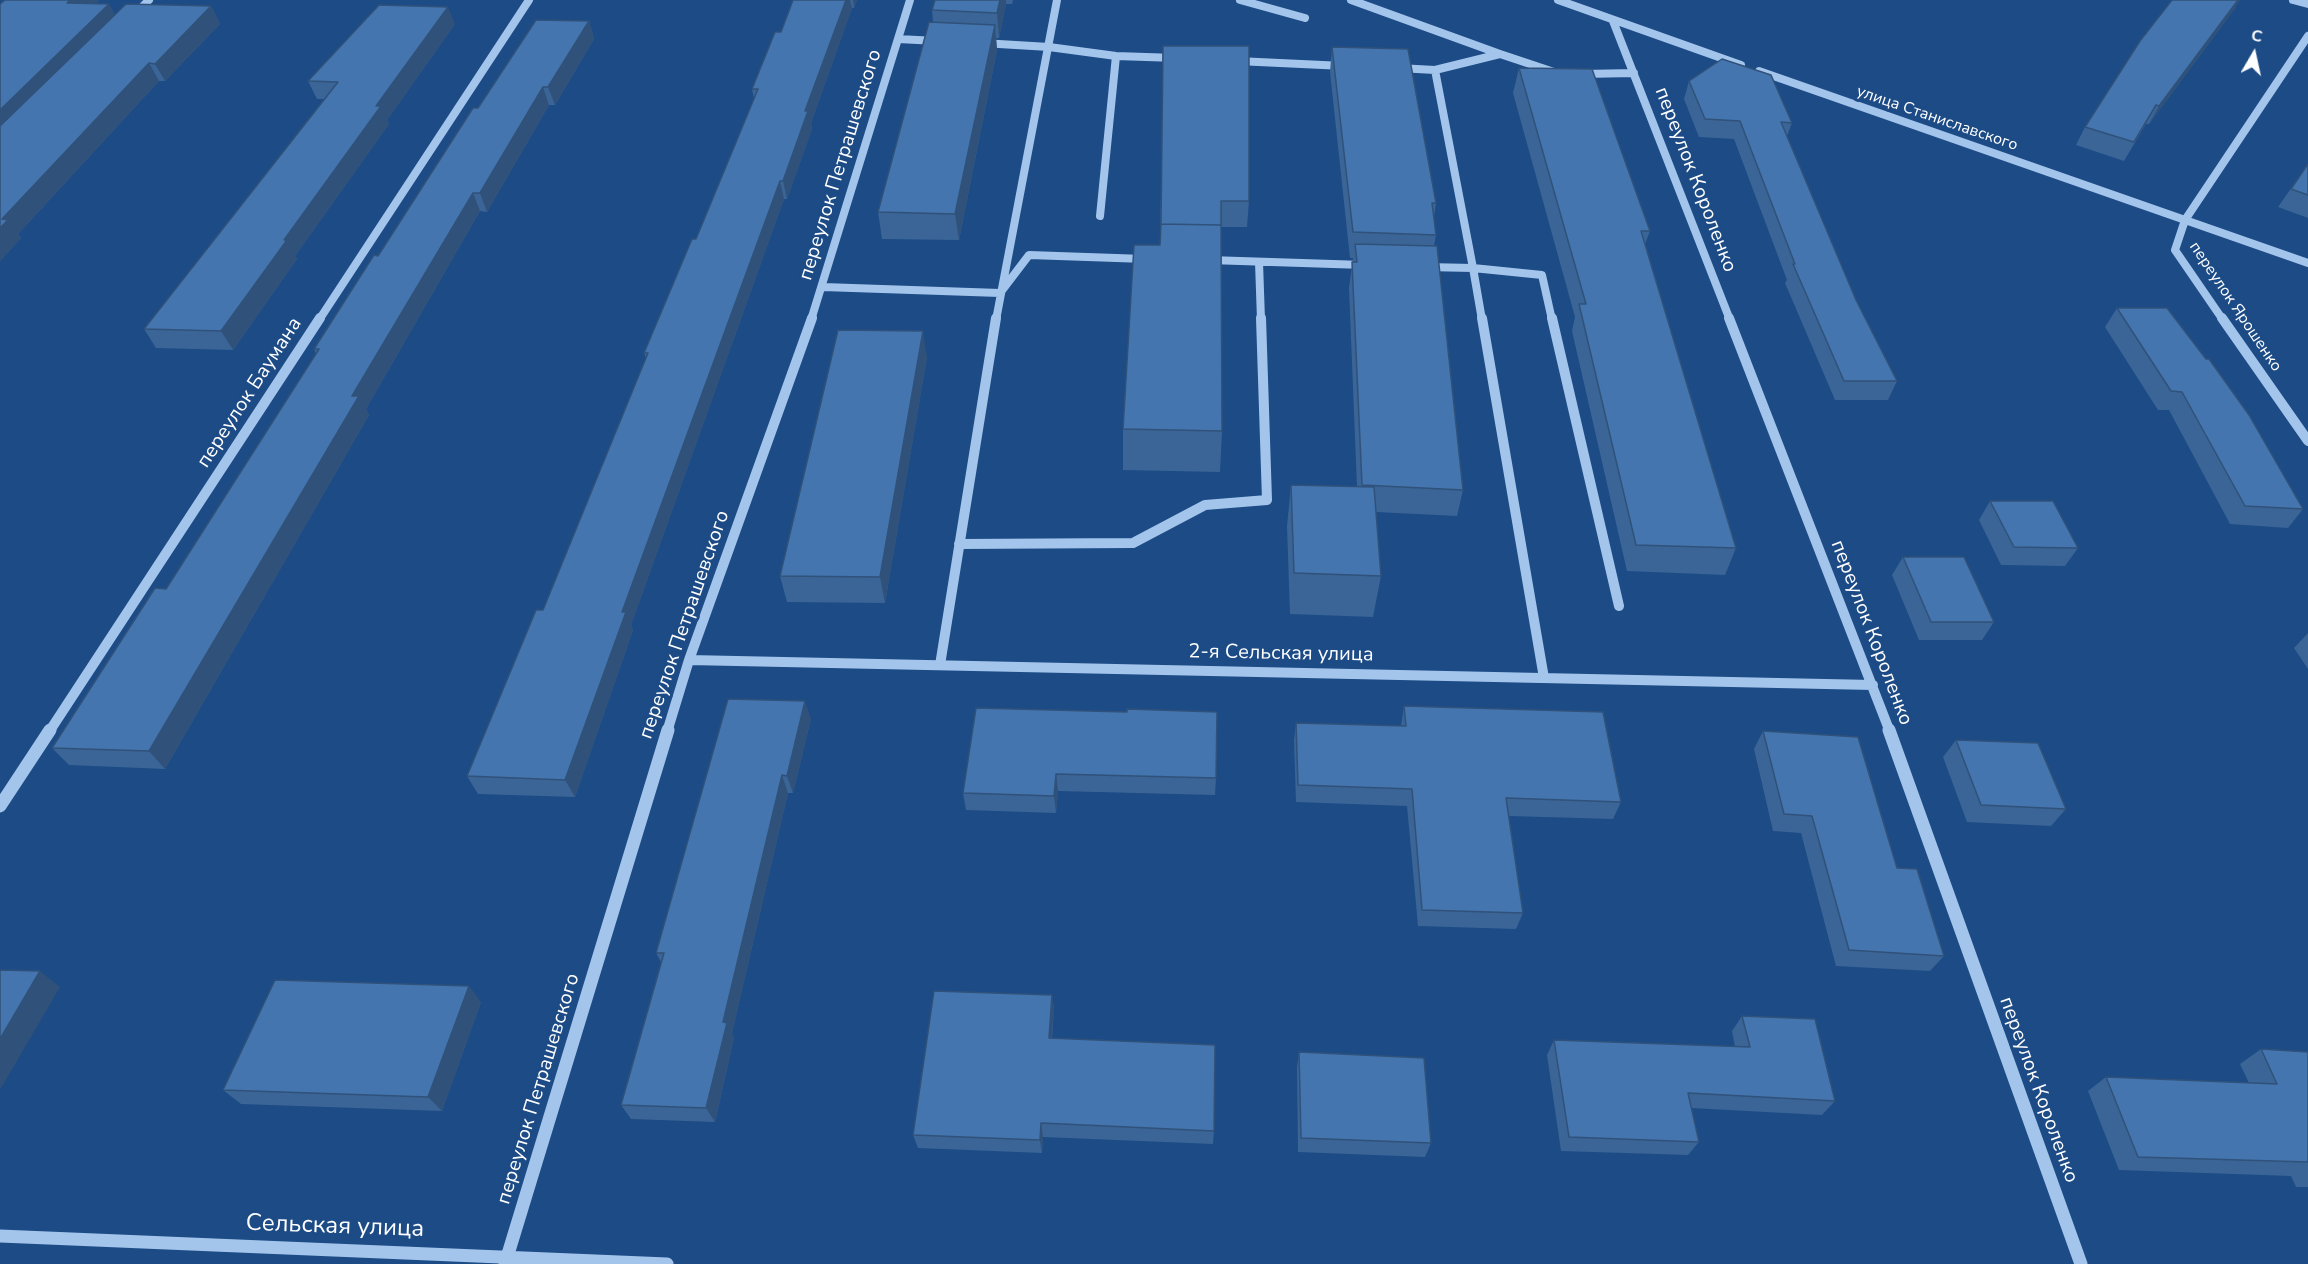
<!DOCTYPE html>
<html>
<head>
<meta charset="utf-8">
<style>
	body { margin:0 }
	#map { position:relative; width:2308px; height:1264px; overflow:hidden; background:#1c4b86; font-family:"Nunito Sans",sans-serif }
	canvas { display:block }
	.north { position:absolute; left:2224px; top:24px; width:60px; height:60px; -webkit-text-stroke:4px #1c4b86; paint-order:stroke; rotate:9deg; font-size:16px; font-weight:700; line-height:24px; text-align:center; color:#fff }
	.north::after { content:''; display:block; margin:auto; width:21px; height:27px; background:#fff; clip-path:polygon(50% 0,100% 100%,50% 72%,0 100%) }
</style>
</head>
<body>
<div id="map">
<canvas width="2308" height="1264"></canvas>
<div class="north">С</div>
</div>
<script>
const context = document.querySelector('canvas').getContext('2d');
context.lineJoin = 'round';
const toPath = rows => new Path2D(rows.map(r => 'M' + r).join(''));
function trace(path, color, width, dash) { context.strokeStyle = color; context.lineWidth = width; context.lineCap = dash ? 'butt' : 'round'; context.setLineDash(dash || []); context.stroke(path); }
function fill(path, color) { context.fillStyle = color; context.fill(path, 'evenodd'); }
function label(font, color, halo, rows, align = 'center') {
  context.font = font + ' "Nunito Sans",sans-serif'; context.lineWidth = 6; context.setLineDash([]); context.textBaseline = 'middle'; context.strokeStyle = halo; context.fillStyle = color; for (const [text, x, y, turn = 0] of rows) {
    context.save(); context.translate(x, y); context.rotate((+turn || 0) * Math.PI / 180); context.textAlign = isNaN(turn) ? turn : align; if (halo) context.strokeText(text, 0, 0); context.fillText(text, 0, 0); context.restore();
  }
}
const minorFar2 = toPath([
	[1240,0,1305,18],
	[1351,0,1500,54],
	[1558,0,1741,65],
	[2293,0,2308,4],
	[134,15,149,0],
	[1613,21,1730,320],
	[898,39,937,41],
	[982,43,1049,47,1116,56,1176,58],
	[1237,61,1344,66],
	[1398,68,1435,70],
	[1759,71,2308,263],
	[1582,74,1634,73],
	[1100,216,1116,56],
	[1209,260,1364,265],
	[1259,262,1261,320],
	[1425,267,1473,268,1482,320],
	[823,287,1000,293,1029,255,1145,259],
	[319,320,529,0],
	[811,320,910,0],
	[996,320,1057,0],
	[1552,320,1542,275,1473,268,1435,70,1500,54,1557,73],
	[2223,320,2175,250,2185,220,2308,36]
]);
const minorFar1 = toPath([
	[1482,318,1544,678],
	[1552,318,1619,606],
	[1729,318,1890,732],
	[2222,318,2308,441],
	[959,544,1133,543,1205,505,1267,500,1261,318],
	[689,660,1873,685],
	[940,665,996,318],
	[49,732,320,318],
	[667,732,689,660,812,318]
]);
const minor = toPath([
	[1889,730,2081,1264],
	[0,806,50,730],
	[0,1236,667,1264],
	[505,1264,668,730]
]);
const wall = toPath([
	[5,0,99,0,95,4,115,15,211,6,220,24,165,81,159,81,18,234,21,238,0,261],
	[793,0,857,0,854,8,852,8,811,123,812,129,787,199,784,199,631,625,633,630,575,797,478,794,467,776,543,610,646,358,644,353,696,239,754,99,752,89,781,32],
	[935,0,1013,0,1012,4,1006,4,999,38,996,38,997,50,959,240,882,239,878,212,933,22,932,10],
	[2236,7,2149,124,2146,124,2124,161,2076,145,2085,127],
	[589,21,594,39,555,105,549,105,487,212,480,211,366,409,369,415,165,769,69,765,52,748,166,589,316,354,314,349,478,108],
	[455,24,387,120,389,124,295,256,297,259,233,350,156,348,144,329,324,99,317,99,308,81],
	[1163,46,1249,201,1247,227,1221,227,1222,431,1220,472,1123,470,1123,429,1160,245],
	[1332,47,1436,203,1434,217,1436,235,1434,246,1463,490,1457,516,1376,512,1381,576,1373,617,1290,614,1287,526,1291,485,1357,487,1349,288,1353,258,1350,258,1330,72],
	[1519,68,1650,231,1645,244,1736,548,1725,575,1627,571,1572,331,1575,317,1513,93],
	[1689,81,1792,123,1787,136,1856,300,1897,381,1888,400,1835,400,1785,283,1787,280,1734,139,1699,137,1684,99],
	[2308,164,2308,218,2278,207],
	[2117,308,2303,509,2288,528,2230,524,2169,410,2158,410,2105,327],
	[927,357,885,603,787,602,780,576],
	[1990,501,2078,548,2065,566,2001,565,1979,520],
	[1903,557,1994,622,1982,640,1919,640,1892,575],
	[2308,633,2308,669,2294,648],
	[1404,706,1621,802,1613,819,1509,816,1523,913,1516,929,1418,926,1407,806,1296,802,1294,740,1296,723,1401,726],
	[976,708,1216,778,1215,795,1058,791,1056,813,966,810,963,793],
	[811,719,793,793,788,793,732,1033,734,1038,715,1122,631,1119,621,1105,661,962,656,953],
	[1763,731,1944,956,1930,971,1836,966,1801,833,1773,831,1754,749],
	[1956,740,2066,809,2051,826,1967,822,1943,757],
	[1052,995,1054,1011,1052,1038,1214,1131,1213,1144,1043,1137,1042,1153,918,1148,913,1135],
	[481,1002,442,1111,241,1104,223,1090],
	[1742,1016,1835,1101,1822,1115,1691,1108,1699,1142,1688,1155,1561,1151,1547,1055,1554,1040,1735,1047,1732,1031],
	[2261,1049,2308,1052,2308,1187,2296,1187,2291,1176,2119,1170,2088,1091,2106,1077,2249,1083,2240,1064],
	[1299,1052,1431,1143,1425,1157,1298,1152,1297,1067]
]);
const shadedWall = toPath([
	[70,0,99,0,77,20,67,3],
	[846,0,850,0,852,8,811,123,812,129,787,199,783,181,805,111],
	[853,0,857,0,854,8],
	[1000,0,1006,0,1006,4,999,38,997,13],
	[2238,0,2240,0,2236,7,2149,124,2159,106],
	[109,4,119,21,0,140,0,110],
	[211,6,220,24,165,81,155,64],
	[448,7,455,24,387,120,389,124,295,256,297,259,233,350,221,331,376,106],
	[589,21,594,39,555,105,548,87],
	[995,25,997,50,959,240,955,214],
	[149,63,159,81,18,234,21,238,0,261,0,228,2,219],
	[543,87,549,105,487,212,480,193],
	[780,181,784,199,631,625,633,630,575,797,565,780,622,612],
	[473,193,480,211,366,409,369,415,165,769,149,751,352,396],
	[923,331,927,357,885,603,880,577],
	[805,701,811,719,793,793,787,776],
	[1056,774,1058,791,1056,813,1054,796],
	[782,775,788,793,732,1033,734,1038,715,1122,706,1108,723,1022],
	[40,971,60,987,0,1090,0,1039],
	[469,986,481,1002,442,1111,428,1097],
	[1052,995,1054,1011,1050,1053,1049,1038],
	[1041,1123,1043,1137,1042,1153,1040,1140]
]);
const building = toPath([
	[5,0,70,0,67,3,109,4,0,110,0,4,5,0],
	[793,0,846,0,805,111,808,111,783,181,780,181,622,612,626,612,565,780,467,776,536,610,543,610,648,353,644,353,692,239,696,239,758,89,752,89,775,32,781,32,793,0],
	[935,0,1000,0,997,13,932,10,935,0],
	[2172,0,2238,0,2159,106,2156,105,2134,142,2085,127,2140,41,2172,0],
	[126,4,211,6,155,64,149,63,2,219,8,220,0,228,0,126,126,4],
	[379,5,448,7,376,106,381,106,284,240,287,240,221,331,144,329,338,82,308,81,379,5],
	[536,20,589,21,548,87,543,87,480,193,473,193,352,396,359,396,149,751,52,748,155,588,166,589,319,349,314,349,374,255,378,256,473,108,478,108,536,20],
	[929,22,995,25,955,214,878,212,929,22],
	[1163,46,1249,46,1249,201,1221,201,1221,225,1161,224,1163,46],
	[1332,47,1408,49,1436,203,1432,203,1436,235,1353,232,1332,47],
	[1722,59,1771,75,1792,123,1781,122,1856,300,1897,381,1844,381,1793,264,1795,264,1740,121,1705,119,1689,81,1722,59],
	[1519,68,1592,69,1650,231,1641,231,1736,548,1636,545,1579,304,1586,304,1519,68],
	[2308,164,2308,195,2291,189,2308,164],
	[1161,224,1221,225,1222,431,1123,429,1134,245,1160,245,1161,224],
	[1355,244,1437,246,1463,490,1362,485,1352,262,1357,262,1355,244],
	[2117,308,2167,308,2206,359,2209,359,2249,415,2303,509,2245,506,2182,392,2171,391,2117,308],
	[838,330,923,331,880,577,780,576,838,330],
	[1291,485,1374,487,1381,576,1294,573,1291,485],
	[1990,501,2053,501,2078,548,2014,547,1990,501],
	[1903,557,1964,557,1994,622,1931,622,1903,557],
	[728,699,805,701,787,776,782,775,723,1022,727,1023,706,1108,621,1105,664,953,656,953,728,699],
	[1404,706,1603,712,1621,802,1506,798,1523,913,1422,910,1412,789,1298,785,1296,723,1406,726,1404,706],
	[976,708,1127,712,1127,709,1217,712,1216,778,1056,774,1054,796,963,793,976,708],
	[1763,731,1858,737,1897,868,1917,869,1944,956,1849,950,1812,816,1784,814,1763,731],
	[1956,740,2038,743,2066,809,1981,805,1956,740],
	[0,970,40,971,0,1039,0,970],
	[275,980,469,986,428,1097,223,1090,275,980],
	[934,991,1052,995,1049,1038,1215,1045,1214,1131,1041,1123,1040,1140,913,1135,934,991],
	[1742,1016,1815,1019,1835,1101,1688,1093,1699,1142,1569,1137,1554,1040,1750,1047,1742,1016],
	[2261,1049,2308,1052,2308,1162,2138,1157,2106,1077,2277,1084,2261,1049],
	[1299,1052,1424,1058,1431,1143,1301,1138,1299,1052]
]);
const farStreetnames = [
	["улица Станиславского",1937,119,19],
	["переулок Ярошенко",2235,307,56]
];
const streetNames = [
	["переулок Петрашевского",841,165,-73],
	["переулок Короленко",1695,180,69],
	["переулок Баумана",250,393,-57],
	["переулок Петрашевского",685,625,-71],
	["переулок Короленко",1871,633,69],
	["2-я Сельская улица",1281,654,1],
	["переулок Петрашевского",539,1089,-73],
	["переулок Короленко",2038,1090,70]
];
const nearStreetnames = [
	["Сельская улица",335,1227,2]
];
trace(minorFar2, '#a4c5eb', 8);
trace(minorFar1, '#a4c5eb', 10);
trace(minor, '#a4c5eb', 13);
fill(wall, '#3a6596');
fill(shadedWall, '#30527a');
fill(building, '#4475af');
trace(building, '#30527a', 1.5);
label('16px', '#fff', '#1c4b86', farStreetnames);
label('20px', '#fff', '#1c4b86', streetNames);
label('24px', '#fff', '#1c4b86', nearStreetnames);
</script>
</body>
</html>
